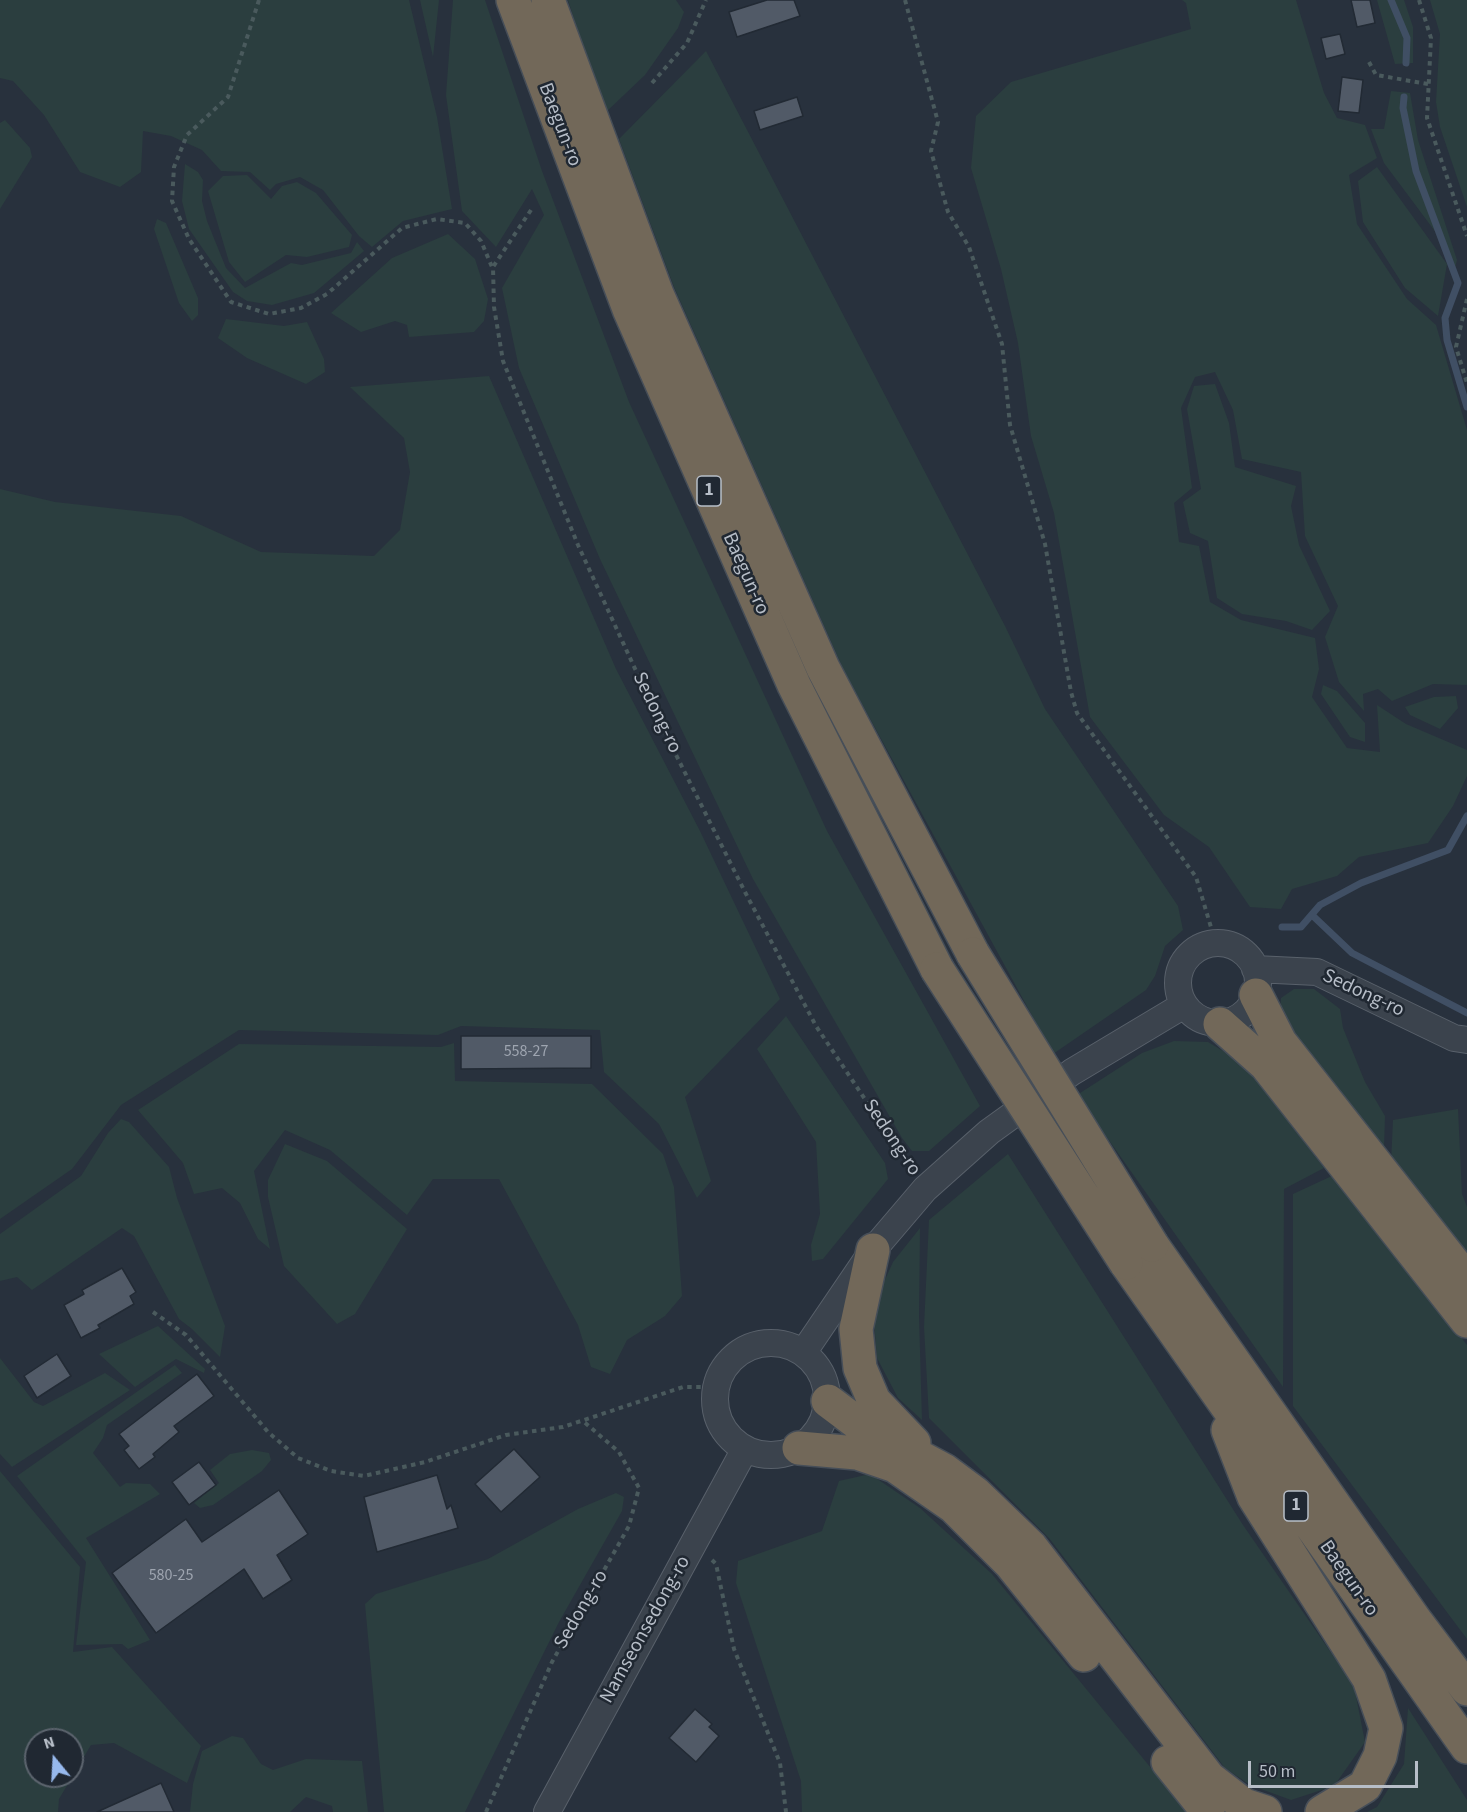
<!DOCTYPE html>
<html>
<head>
<meta charset="utf-8">
<style>
	body { margin:0 }
	#map { position:relative; width:1467px; height:1812px; overflow:hidden; background:#28313d; font-family:"Source Sans 3",sans-serif }
	canvas { display:block }
	.north { position:absolute; left:24px; top:1728px; width:60px; height:60px; box-sizing:border-box; background:#202832; border:2px solid #5c646e; border-radius:50%; rotate:342deg; font-size:16px; font-weight:700; line-height:24px; text-align:center; color:#b7bec8 }
	.north::after { content:''; display:block; margin:auto; width:21px; height:27px; background:#97b9ed; clip-path:polygon(50% 0,100% 100%,50% 72%,0 100%) }
	.scale { position:absolute; left:1248px; top:1761px; width:170px; height:27px; box-sizing:border-box; border:3px solid #b7bec8; border-top:0; padding-left:8px; font-size:18px; line-height:21px; white-space:nowrap; color:#b7bec8; -webkit-text-stroke:4px #202832; paint-order:stroke }
</style>
</head>
<body>
<div id="map">
<canvas width="1467" height="1812"></canvas>
<div class="north">N</div>
<div class="scale">50 m</div>
</div>
<script>
const context = document.querySelector('canvas').getContext('2d');
context.lineJoin = 'round';
function fill(path, color) { context.fillStyle = color; context.fill(path, 'evenodd'); }
const toPath = rows => new Path2D(rows.map(r => 'M' + r).join(''));
function trace(path, color, width, dash) { context.strokeStyle = color; context.lineWidth = width; context.lineCap = dash ? 'butt' : 'round'; context.setLineDash(dash || []); context.stroke(path); }
function label(font, color, halo, rows, align = 'center') {
  context.font = font + ' "Source Sans 3",sans-serif'; context.lineWidth = 5; context.setLineDash([]); context.textBaseline = 'middle'; context.strokeStyle = halo; context.fillStyle = color; for (const [text, x, y, turn = 0] of rows) {
    context.save(); context.translate(x, y); context.rotate((+turn || 0) * Math.PI / 180); context.textAlign = isNaN(turn) ? turn : align; if (halo) context.strokeText(text, 0, 0); context.fillText(text, 0, 0); context.restore();
  }
}
const green = toPath([
	[0,0,409,0,437,117,452,209,403,221,372,247,359,236,323,190,300,177,276,184,270,190,250,172,221,171,202,150,171,136,143,131,141,172,120,187,80,172,44,115,13,81,0,78],
	[420,0,439,0,433,57],
	[453,0,485,0,542,171,629,402,827,831,980,1106,929,1151,912,1151,902,1138,753,879,600,559,519,368,502,288,544,215,532,189,496,247,462,211,446,95],
	[568,0,676,0,684,12,678,28,645,75,604,114],
	[1182,0,1296,0,1324,93,1337,118,1365,125,1377,158,1349,175,1357,224,1407,299,1436,325,1467,430,1467,685,1433,684,1392,701,1378,689,1363,694,1364,711,1339,682,1325,637,1338,606,1305,536,1301,472,1242,459,1233,410,1215,372,1195,377,1181,408,1192,488,1174,503,1179,542,1199,546,1210,602,1241,620,1315,638,1319,669,1312,697,1347,748,1380,752,1377,705,1406,724,1467,750,1467,776,1453,806,1428,843,1359,857,1337,876,1292,889,1281,909,1250,907,1209,847,1164,815,1090,717,1054,513,1031,436,1018,343,1001,269,971,168,976,116,1011,82,1191,29,1186,3],
	[1377,0,1404,0,1413,27,1413,63,1395,64],
	[1430,0,1467,0,1467,207,1440,127,1436,102,1440,34],
	[706,51,1005,626,1045,709,1178,906,1183,930,1165,946,1155,976,1146,990,1053,1054,844,671,674,287,619,139],
	[1391,91,1410,93,1418,140,1457,260,1455,268,1440,238,1384,163,1371,129,1384,129],
	[5,120,30,148,32,157,0,209,0,123],
	[185,164,198,172,203,180,202,201,207,221,226,268,245,288,291,263,302,265,351,253,357,242,364,251,314,293,272,305,247,301,233,292,189,229,182,201],
	[1377,167,1447,264,1438,316,1405,288,1363,222,1358,181],
	[247,175,271,199,282,186,297,182,316,193,352,235,349,247,307,257,286,255,245,282,229,262,208,191,223,176],
	[157,219,166,223,198,298,198,315,192,321,179,303,154,229],
	[448,234,475,259,488,299,484,321,474,332,409,337,407,325,395,321,361,332,331,313,392,258],
	[226,319,284,326,307,322,324,359,325,372,306,384,247,358,218,338],
	[489,376,616,669,700,831,780,999,685,1097,711,1181,697,1198,659,1124,604,1072,600,1030,461,1026,438,1035,239,1030,121,1105,72,1169,0,1219,0,489,55,502,181,516,261,552,374,556,400,530,410,472,404,438,350,387],
	[1215,384,1229,423,1235,467,1296,486,1291,506,1299,545,1330,611,1312,630,1286,621,1242,614,1217,598,1208,541,1190,533,1183,502,1201,489,1187,409,1194,386],
	[1323,685,1337,691,1365,723,1365,742,1350,737,1321,694],
	[1456,696,1458,708,1440,729,1410,715,1405,707,1434,697],
	[1294,989,1314,989,1340,1009,1343,1028,1365,1082,1385,1116,1384,1149,1280,1017,1281,998],
	[786,1016,885,1163,888,1179,823,1259,812,1261,811,1245,820,1214,816,1142,757,1049],
	[1174,1041,1208,1042,1245,1064,1324,1168,1284,1189,1283,1387,1077,1095,1142,1053],
	[454,1043,455,1081,592,1084,663,1154,674,1187,682,1296,665,1316,627,1340,610,1374,591,1367,578,1325,499,1179,433,1179,407,1215,330,1150,285,1130,254,1171,270,1249,258,1239,240,1203,222,1188,194,1194,183,1163,138,1110,239,1044,441,1047],
	[1458,1109,1462,1194,1467,1207,1467,1261,1391,1163,1393,1120],
	[121,1119,129,1122,169,1167,177,1198,225,1326,220,1357,192,1329,179,1319,134,1236,122,1228,32,1290,17,1277,0,1281,0,1234,81,1176,108,1133],
	[285,1144,327,1161,407,1229,355,1314,337,1324,284,1266,268,1197,268,1180],
	[1008,1154,1243,1525,1354,1686,1365,1742,1334,1786,1291,1800,1250,1785,1225,1768,1049,1538,929,1418,924,1327,929,1220],
	[1334,1175,1467,1345,1467,1639,1293,1406,1293,1194],
	[920,1228,919,1316,922,1420,898,1398,877,1358,874,1322,883,1284,893,1262],
	[158,1326,205,1369,204,1373,176,1359,135,1387,99,1354],
	[0,1358,34,1402,43,1406,105,1373,130,1390,12,1467,0,1454],
	[175,1365,182,1373,107,1425,103,1438,93,1453,120,1487,126,1483,150,1484,160,1494,86,1538,150,1640,128,1649,122,1644,76,1645,86,1562,17,1476],
	[252,1450,269,1453,271,1460,262,1471,213,1505,200,1508,194,1503,219,1483,210,1470,230,1454],
	[0,1471,80,1567,73,1652,112,1647,201,1746,187,1783,114,1743,91,1745,59,1799,58,1812,0,1812],
	[36,1740,72,1740,72,1776,36,1776],
	[870,1474,920,1508,992,1574,1187,1812,802,1812,801,1781,736,1583,738,1561,822,1531,839,1481],
	[616,1493,624,1497,622,1511,559,1622,465,1812,384,1812,365,1604,376,1594,488,1559,578,1509],
	[1408,1708,1467,1800,1467,1812,1367,1812,1377,1807,1404,1764],
	[232,1736,243,1738,261,1764,273,1770,306,1759,362,1761,368,1812,333,1812,332,1806,306,1797,290,1812,190,1812,193,1784,202,1751]
]);
const stream = toPath([
	[1391,0,1407,38,1406,63],
	[1404,97,1403,108,1416,171,1458,283,1445,318,1447,340,1467,407],
	[1312,915,1352,953,1467,1013],
	[1282,927,1301,927,1320,905,1361,883,1448,850,1467,816]
]);
const building = toPath([
	[767,0,794,0,800,16,737,37,729,12,767,0],
	[1351,0,1370,0,1375,23,1357,27,1351,0],
	[1340,34,1345,54,1326,59,1321,38,1340,34],
	[1342,77,1363,80,1359,113,1338,111,1342,77],
	[797,97,803,116,760,130,754,111,797,97],
	[461,1036,591,1036,591,1068,461,1069,461,1036],
	[122,1268,136,1292,130,1296,134,1304,98,1325,100,1328,81,1338,64,1305,84,1294,82,1290,122,1268],
	[57,1354,71,1376,37,1398,24,1376,57,1354],
	[197,1374,214,1396,174,1426,179,1432,153,1454,155,1457,139,1469,124,1450,129,1446,119,1434,197,1374],
	[514,1449,540,1477,501,1512,475,1484,514,1449],
	[199,1462,216,1485,189,1505,172,1482,199,1462],
	[437,1475,447,1509,451,1505,458,1528,377,1552,364,1497,437,1475],
	[279,1490,308,1534,277,1555,292,1580,263,1599,244,1569,156,1633,112,1573,186,1519,202,1542,279,1490],
	[695,1709,712,1724,709,1727,719,1736,696,1762,669,1738,695,1709],
	[161,1783,174,1812,97,1812,161,1783]
]);
const path = toPath([
	[259,0,228,97,187,135,174,167,172,201,189,239,231,302,269,314,301,308,327,294,402,228,437,219,465,223,481,241,492,267],
	[905,0,938,122,931,151,948,212,969,247,1002,344,1010,425,1045,544,1071,692,1077,713,1196,877,1216,944],
	[1419,0,1431,38,1427,118,1467,236],
	[1369,62,1376,75,1428,84],
	[652,83,687,43,706,0],
	[531,210,493,267,494,307,503,361,578,545,660,723,745,892,816,1026,913,1171],
	[1467,299,1456,347,1467,383],
	[153,1312,186,1335,268,1432,298,1458,331,1471,364,1476,425,1462,506,1435,563,1427,683,1387,716,1387],
	[712,1560,716,1564,734,1649,780,1763,786,1812],
	[486,1812,552,1662,629,1526,639,1488,619,1452,583,1421]
]);
const minor = toPath([
	'1178 983a40 40 0 1 1 80 0a40 40 0 1 1-80 0Z',
	[1255,969,1317,972,1454,1038,1467,1040],
	'715 1399a56 56 0 1 1 112 0a56 56 0 1 1-112 0Z',
	[803,1353,873,1250,925,1189,989,1132,1072,1072,1184,1005],
	[547,1812,745,1449]
]);
const highway = toPath([
	[513,0,629,309,794,685,937,969],
	[548,0,657,294,823,668,973,954],
	[1256,995,1280,1042,1467,1280],
	[1220,1024,1266,1065,1467,1321],
	[1152,1245,1415,1620,1467,1689],
	[873,1250,856,1329,860,1368,874,1401,914,1443],
	[1126,1263,1467,1747],
	[828,1401,860,1425,944,1470,975,1493,1031,1547,1209,1778,1244,1805,1265,1812],
	[1228,1430,1254,1497,1369,1679,1386,1728,1380,1756,1365,1786,1322,1812],
	[799,1448,857,1453,895,1466,954,1507,1010,1563,1084,1655],
	[1168,1762,1208,1812]
]);
const highwayBridge = toPath([
	[973,954,1152,1245],
	[937,969,1126,1263]
]);
const numberNames = [
	["558-27",526,1052],
	["580-25",171,1576]
];
const shields = [
	[709,491,24],
	[1296,1506,24]
];
const shieldNames = [
	["1",709,491],
	["1",1296,1506]
];
const streetNames = [
	["Baegun-ro",559,125,69],
	["Baegun-ro",745,574,66],
	["Sedong-ro",656,713,64],
	["Sedong-ro",1363,994,25],
	["Sedong-ro",891,1138,56],
	["Baegun-ro",1348,1579,55],
	["Sedong-ro",582,1610,-60],
	["Namseonsedong-ro",646,1630,-61]
];
fill(green, '#2b3e3f');
trace(stream, '#404f64', 7);
fill(building, '#515a67');
trace(building, '#222a34', 1.5);
trace(minor, '#59616b', 28);
trace(highway, '#464e58', 36);
trace(path, '#4a5a5d', 4, [4.5, 4.5]);
trace(minor, '#3b434d', 26);
trace(highway, '#726859', 33);
trace(highwayBridge, '#464e58', 36, []);
trace(highwayBridge, '#726859', 33);
label('16px', '#9ea5b0', null, numberNames);
for (const [x, y, w] of shields) { const box = new Path2D(); box.roundRect(x - w / 2, y - 15, w, 30, 4.5); context.fillStyle = '#202832'; context.fill(box); trace(box, '#b7bec8', 1.5); }
label('bold 18px', '#b7bec8', null, shieldNames);
label('20px', '#b7bec8', '#202832', streetNames);
</script>
</body>
</html>
